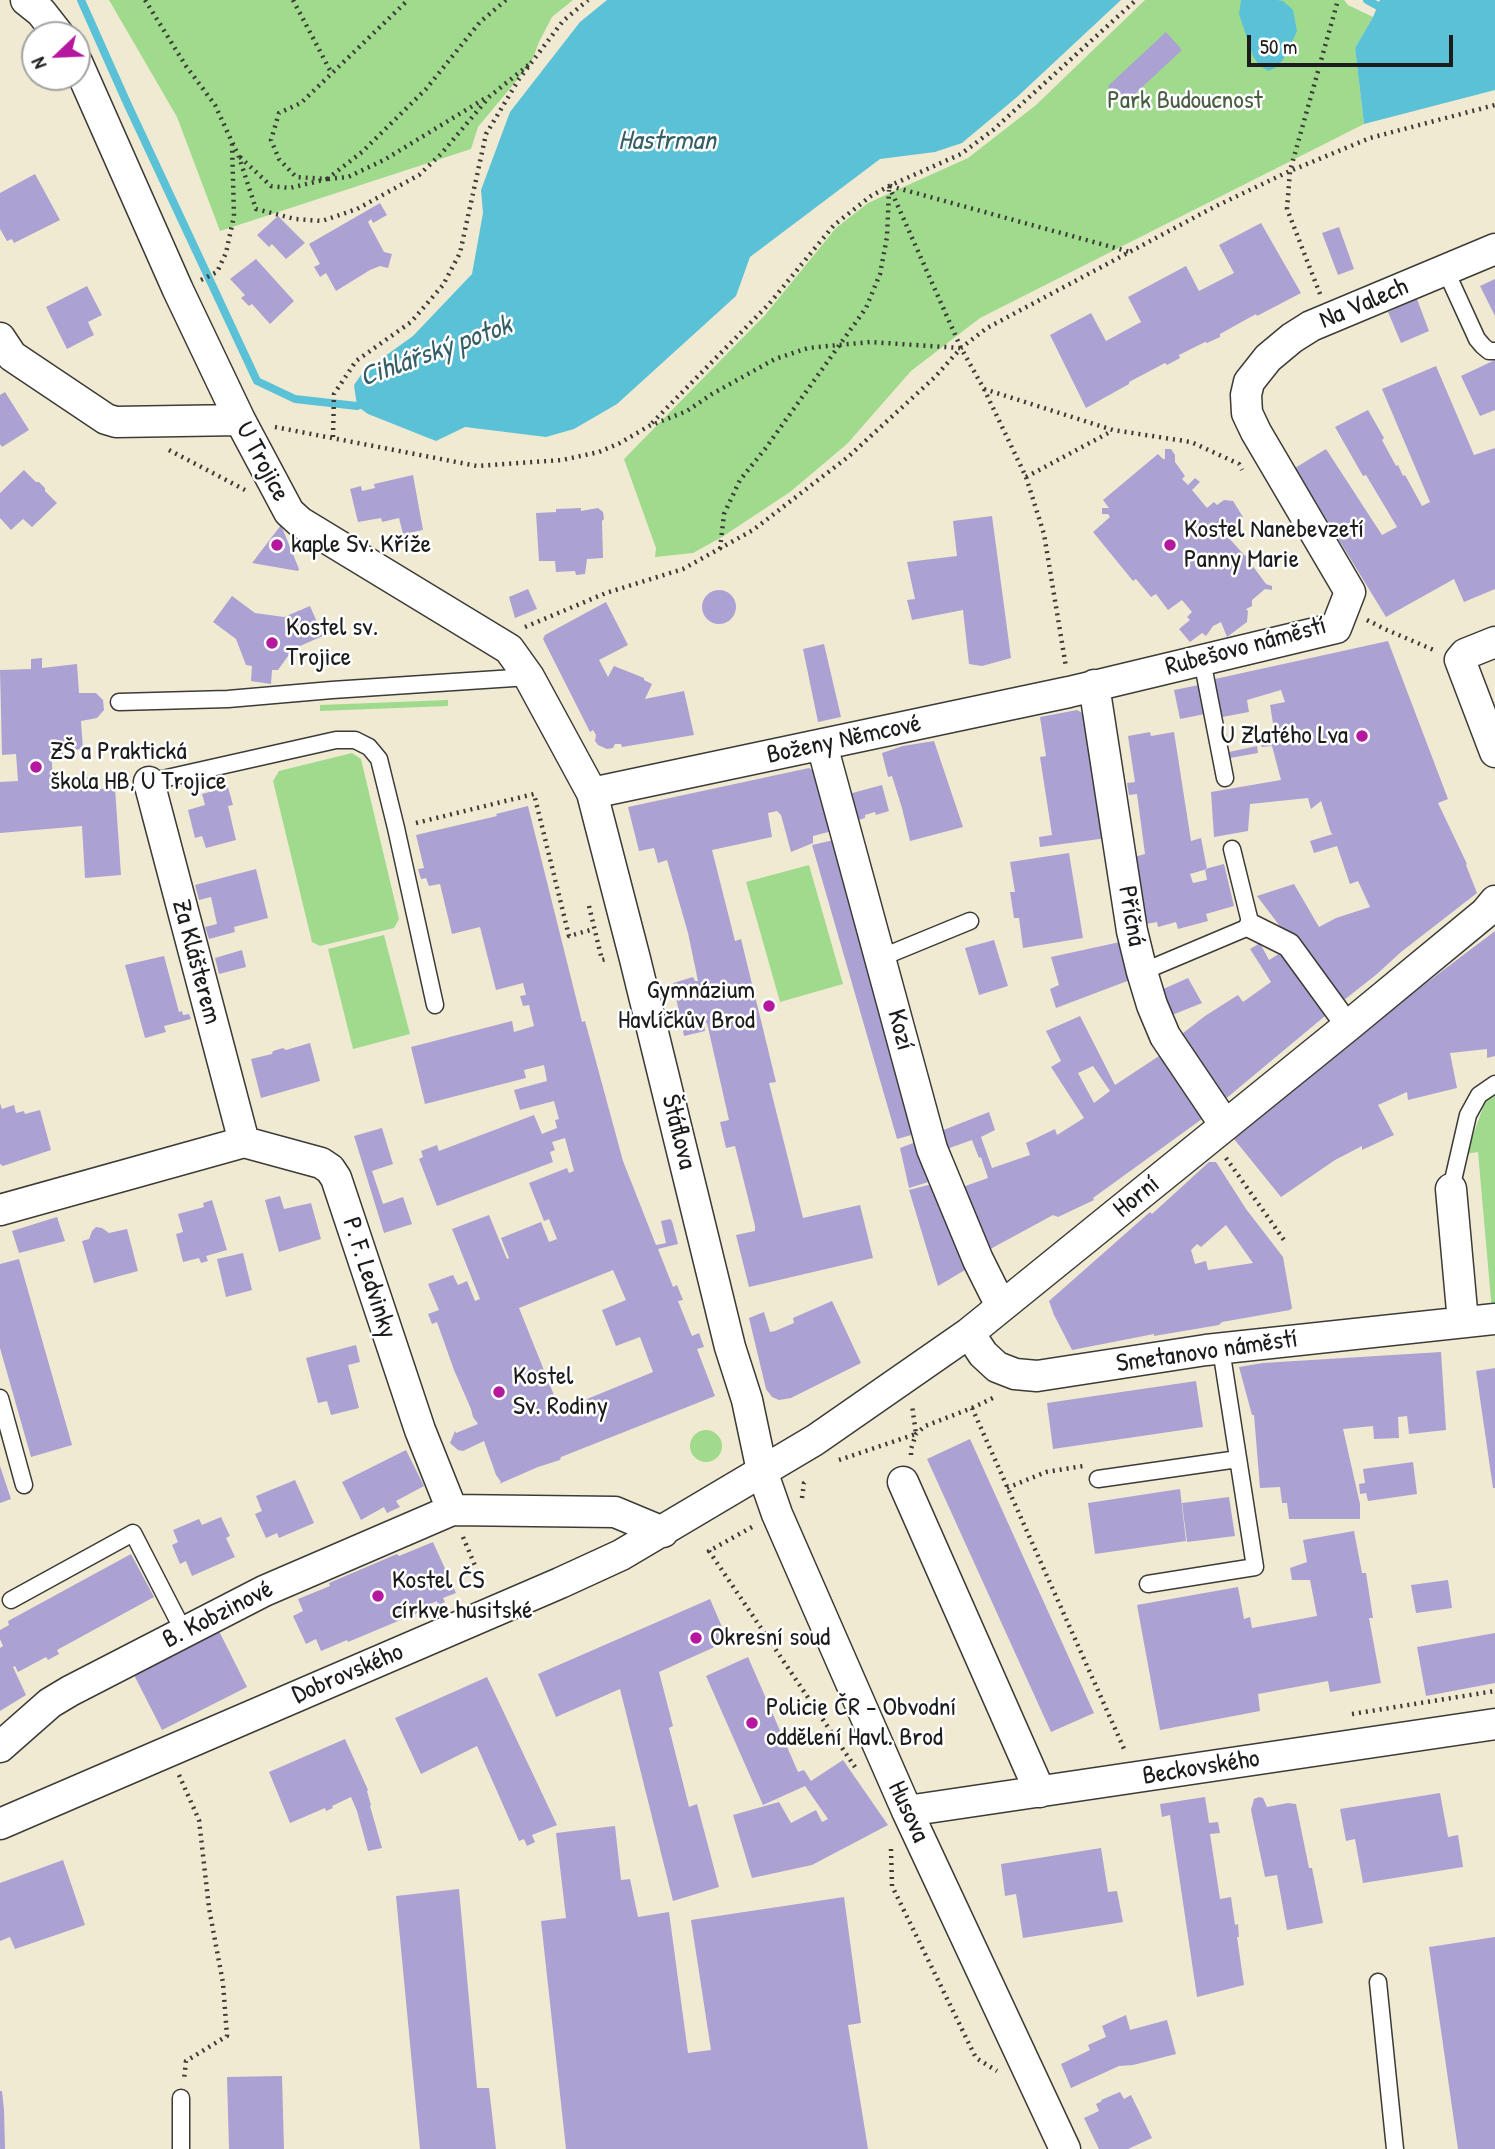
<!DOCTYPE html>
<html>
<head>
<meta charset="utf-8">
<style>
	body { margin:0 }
	#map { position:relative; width:1495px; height:2149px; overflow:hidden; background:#f1ead2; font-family:"Patrick Hand",sans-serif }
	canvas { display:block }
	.north { position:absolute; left:21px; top:21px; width:70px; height:70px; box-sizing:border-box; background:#fff; border:2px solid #a4a4a4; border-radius:50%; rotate:247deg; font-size:19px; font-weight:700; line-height:28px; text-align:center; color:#1c1c1c }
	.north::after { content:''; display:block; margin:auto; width:24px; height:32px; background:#b5179e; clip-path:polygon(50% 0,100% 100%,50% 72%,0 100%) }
	.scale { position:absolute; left:1247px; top:35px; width:206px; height:32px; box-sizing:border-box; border:4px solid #1c1c1c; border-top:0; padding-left:9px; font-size:21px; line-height:24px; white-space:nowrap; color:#1c1c1c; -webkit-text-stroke:5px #fff; paint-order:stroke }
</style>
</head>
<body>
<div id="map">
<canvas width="1495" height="2149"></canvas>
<div class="north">N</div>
<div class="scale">50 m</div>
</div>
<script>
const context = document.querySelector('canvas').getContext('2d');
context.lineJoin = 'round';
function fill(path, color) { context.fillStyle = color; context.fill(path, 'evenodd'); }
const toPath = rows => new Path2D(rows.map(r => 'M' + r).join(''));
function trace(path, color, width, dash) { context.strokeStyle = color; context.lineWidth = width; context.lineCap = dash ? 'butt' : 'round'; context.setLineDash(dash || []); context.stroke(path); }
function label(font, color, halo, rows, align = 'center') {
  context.font = font + ' "Patrick Hand",sans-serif'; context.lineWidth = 5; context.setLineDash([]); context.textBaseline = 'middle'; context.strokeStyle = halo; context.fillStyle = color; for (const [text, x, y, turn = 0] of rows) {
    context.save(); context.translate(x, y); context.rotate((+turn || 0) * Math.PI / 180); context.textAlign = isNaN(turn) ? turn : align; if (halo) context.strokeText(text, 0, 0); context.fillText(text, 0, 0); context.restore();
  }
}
const green = toPath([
	[109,0,573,0,552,17,539,42,531,63,478,127,471,149,220,231,177,117],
	[1145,0,1344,0,1348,5,1373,17,1355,48,1364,124,980,318,911,371,847,444,790,492,722,537,693,553,655,557,656,548,624,459,765,315,836,228,868,203,968,158,1036,105],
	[448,700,448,706,320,711,320,705],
	[352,753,361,759,399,919,394,928,320,946,312,942,273,781,279,771],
	[809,865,843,984,780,1002,746,882],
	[384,935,410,1034,353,1049,328,949],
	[1495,1088,1495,1310,1492,1311,1478,1152,1466,1154,1488,1094],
	'690 1446a16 16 0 1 1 32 0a16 16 0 1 1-32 0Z'
]);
const water = toPath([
	[607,0,1121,0,1017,97,962,143,935,152,880,159,750,257,736,296,617,404,574,429,546,437,465,427,436,441,368,414,357,406,354,385,363,372,413,336,472,274,483,213,481,190,510,112,580,22],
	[1241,0,1277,0,1283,1,1293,10,1297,31,1285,57,1277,67,1268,71,1259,65,1253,56,1239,14],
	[1380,0,1495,0,1495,90,1364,124,1355,48,1373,17]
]);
const stream = toPath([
	[81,0,127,103,257,381,295,399,357,406,365,403],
	[1367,0,1378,6,1387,5]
]);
const building = toPath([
	[1166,32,1182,50,1124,104,1108,86],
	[35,174,60,220,14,243,12,239,7,241,0,229,0,193],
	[380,203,387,215,373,223,371,219,368,222,384,252,392,254,388,268,380,266,370,270,336,291,326,273,320,277,314,267,320,264,309,244],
	[278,216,305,243,286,259,272,244,269,247,257,235],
	[1261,223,1301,293,1257,316,1256,314,1220,334,1220,337,1207,343,1205,342,1179,355,1180,358,1167,365,1165,363,1129,382,1129,384,1086,408,1050,335,1091,313,1106,341,1141,322,1128,297,1186,266,1199,291,1234,273,1219,245],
	[1339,227,1354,269,1338,275,1322,233],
	[256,259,294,301,270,324,252,304,249,306,241,298,245,295,230,279],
	[1495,279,1495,316,1480,286],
	[87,286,102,315,88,322,94,335,67,349,46,307],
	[1417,299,1429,331,1401,343,1388,312],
	[1495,360,1495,410,1480,416,1461,376],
	[1436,366,1474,455,1495,448,1495,589,1464,602,1454,579,1386,617,1295,468,1326,449,1382,535,1397,527,1366,475,1363,476,1335,427,1368,410,1384,438,1382,440,1396,466,1398,465,1403,476,1405,475,1422,506,1430,502,1382,389],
	[5,392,29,430,2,447,0,444,0,395],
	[1165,449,1171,449,1175,455,1175,462,1185,476,1182,479,1188,485,1195,478,1200,482,1192,490,1207,508,1214,502,1217,505,1224,500,1233,501,1243,517,1242,521,1243,524,1234,531,1235,533,1229,538,1245,556,1250,552,1253,557,1249,561,1266,584,1272,586,1272,590,1265,589,1252,600,1252,606,1246,609,1248,611,1247,622,1227,637,1221,622,1213,626,1206,636,1202,633,1190,642,1179,629,1190,620,1187,617,1192,612,1182,600,1168,610,1156,594,1151,597,1136,579,1133,581,1093,532,1110,517,1108,514,1102,514,1102,508,1109,508,1103,500,1158,454,1163,459,1165,459],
	[24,470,36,482,39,482,45,488,45,491,57,503,32,527,23,519,11,530,0,518,0,493],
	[413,475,423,530,403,534,399,518,382,522,381,518,358,522,350,489,361,486,362,491,375,488,374,484],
	[581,508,581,511,598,508,603,512,604,519,602,521,603,558,587,559,585,574,576,575,575,571,556,572,555,561,539,561,536,513,556,512,556,509],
	[992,516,1011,658,982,666,969,664,963,610,912,620,907,600,915,599,907,562,957,556,953,521],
	[281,525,299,569,298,571,252,563],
	[528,589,537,609,515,618,509,597],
	'702 607a17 17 0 1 1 34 0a17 17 0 1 1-34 0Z',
	[232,596,255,613,284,617,310,606,323,636,293,649,278,670,272,670,271,684,251,681,252,666,246,665,236,639,213,622],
	[606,602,628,645,599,660,608,677,614,666,644,678,644,680,652,684,645,699,684,691,694,735,622,747,621,744,615,744,613,748,607,749,598,745,595,741,596,735,593,730,590,732,543,639,545,635],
	[1388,641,1448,799,1438,803,1467,864,1466,865,1477,893,1401,952,1377,974,1339,1004,1257,896,1294,884,1319,927,1336,918,1370,907,1358,881,1350,884,1337,846,1314,853,1310,841,1333,834,1331,833,1321,801,1311,809,1308,798,1250,804,1248,831,1214,837,1211,792,1281,780,1272,746,1262,747,1261,745,1276,742,1270,705,1285,702,1281,690,1247,700,1249,712,1222,717,1215,679],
	[824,644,841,717,818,722,803,649],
	[42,658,42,668,77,664,79,693,96,693,103,700,104,710,97,718,81,721,83,749,63,751,63,754,54,754,54,752,51,752,53,778,93,777,93,775,96,774,97,789,115,788,121,875,85,878,82,826,0,833,0,782,18,781,16,754,2,755,0,670,31,669,31,659],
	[1199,685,1205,714,1180,719,1174,690],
	[1077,710,1086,715,1107,838,1040,847,1039,837,1052,835,1040,757,1046,756,1040,717],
	[1150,732,1151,736,1174,732,1191,841,1201,838,1207,869,1190,874,1193,883,1207,880,1205,869,1224,864,1234,906,1206,914,1208,921,1178,929,1176,922,1158,927,1157,922,1146,924,1134,857,1145,854,1137,794,1129,795,1127,783,1135,782,1128,736],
	[934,741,963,827,910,841,902,808,892,776,888,777,882,753,903,746],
	[1257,746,1258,753,1230,758,1229,752],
	[809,768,821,775,836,830,813,836,813,843,791,852,781,815,777,811,768,813,772,837,712,850,735,941,741,939,776,1082,769,1083,803,1218,860,1205,873,1258,749,1287,736,1235,755,1231,755,1226,735,1146,726,1148,720,1122,729,1120,707,1023,704,1023,705,1031,684,1036,673,983,693,977,695,981,698,981,688,933,667,860,658,863,654,848,639,851,628,807],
	[882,785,889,811,876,815,875,812,865,815,865,818,852,822,845,795],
	[228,787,233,805,228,806,236,840,206,848,202,836,195,838,188,810,205,805,202,794],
	[528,806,582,1022,585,1021,623,1161,656,1245,666,1243,661,1221,670,1219,672,1221,678,1244,658,1249,673,1287,677,1285,683,1300,678,1301,692,1336,699,1333,704,1347,697,1349,715,1396,561,1457,560,1460,538,1467,499,1484,501,1482,496,1475,484,1441,463,1451,458,1450,450,1443,455,1431,456,1433,478,1424,473,1417,471,1409,454,1370,437,1322,432,1324,428,1314,439,1310,428,1284,453,1275,458,1285,467,1281,475,1301,480,1299,452,1229,489,1215,507,1259,509,1258,501,1238,541,1222,549,1242,557,1239,549,1219,544,1221,529,1183,567,1168,569,1173,574,1171,565,1138,552,1142,555,1150,550,1152,553,1162,437,1206,419,1159,423,1157,421,1151,437,1145,439,1151,534,1115,542,1134,557,1128,555,1120,559,1119,554,1101,520,1110,514,1090,547,1081,544,1065,524,1070,526,1078,425,1104,411,1047,512,1021,514,1032,534,1026,529,1005,523,1006,520,996,526,995,523,983,496,990,480,927,452,934,440,884,429,886,426,878,421,879,418,869,424,868,416,835,497,816,496,814],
	[613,1270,626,1300,602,1310,616,1346,640,1337,653,1372,560,1410,519,1308],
	[838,839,922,1132,897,1139,812,845],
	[1069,853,1083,938,1023,948,1019,918,1014,918,1010,892,1015,892,1010,862],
	[256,869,268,918,234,927,235,932,209,939,205,927,217,924,211,897,199,900,195,885],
	[1495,931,1495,1056,1487,1058,1487,1049,1450,1053,1457,1088,1408,1100,1407,1092,1378,1105,1394,1135,1362,1150,1362,1146,1335,1160,1281,1197,1234,1139,1421,987],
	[994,940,1008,986,979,995,965,948],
	[1120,942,1130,980,1056,1008,1050,989,1059,985,1051,957],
	[1260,943,1269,960,1287,949,1331,1011,1223,1101,1178,1037,1205,1016,1238,995,1243,1002,1271,982,1250,949],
	[242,950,246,967,219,974,215,958],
	[164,956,179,1012,182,1011,183,1015,189,1014,191,1019,164,1026,166,1032,145,1038,125,965],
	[1188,978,1202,1003,1167,1017,1159,991],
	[1080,1016,1115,1085,1162,1054,1180,1080,1202,1119,1093,1198,1094,1200,1058,1217,1053,1215,983,1253,954,1190,988,1178,981,1157,979,1158,972,1140,941,1151,936,1133,989,1112,995,1130,981,1137,992,1168,1030,1155,1026,1143,1055,1129,1057,1135,1084,1118,1051,1067,1061,1061,1046,1031],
	[1093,1066,1110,1091,1094,1103,1078,1073],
	[310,1043,320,1081,261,1098,251,1059,272,1054,273,1051,283,1048,286,1050],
	[0,1103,2,1109,14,1105,16,1113,24,1111,25,1114,40,1110,51,1150,3,1166,0,1164],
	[382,1128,393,1164,372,1171,383,1204,403,1197,412,1224,384,1233,354,1136],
	[924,1139,938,1179,909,1188,900,1148],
	[1209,1162,1216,1162,1246,1209,1283,1257,1292,1308,1290,1310,1222,1322,1219,1325,1154,1336,1154,1334,1072,1350,1054,1315,1049,1301,1150,1212,1152,1214],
	[1226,1225,1253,1263,1208,1270,1206,1261,1195,1264,1191,1250,1197,1244,1201,1247],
	[940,1182,970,1267,938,1286,909,1190],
	[280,1196,284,1209,311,1203,321,1239,279,1252,265,1200],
	[212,1200,227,1250,206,1256,208,1261,201,1263,199,1258,183,1262,176,1234,183,1232,178,1214,204,1207,203,1203],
	[57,1217,65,1241,19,1253,12,1231],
	[96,1227,102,1228,109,1233,127,1229,138,1271,94,1283,82,1241,89,1239,92,1231],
	[243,1253,252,1290,226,1297,217,1259],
	[19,1259,72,1445,31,1457,0,1348,0,1264],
	[832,1301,861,1363,791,1398,779,1400,772,1397,766,1389,749,1318,764,1312,770,1332,775,1331,794,1323,793,1318],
	[356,1345,360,1362,348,1365,359,1408,331,1415,327,1401,318,1403,306,1358],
	[1441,1352,1446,1430,1409,1434,1407,1416,1398,1417,1399,1438,1374,1439,1373,1426,1343,1429,1360,1504,1360,1519,1289,1519,1287,1503,1282,1503,1280,1487,1260,1488,1254,1415,1252,1415,1239,1367,1263,1363],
	[1495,1368,1495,1488,1493,1488,1476,1371],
	[1196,1381,1203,1427,1053,1449,1047,1403],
	[970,1439,1094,1713,1051,1732,927,1459],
	[406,1450,424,1486,396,1501,400,1507,387,1513,384,1507,361,1520,342,1482],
	[1413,1462,1417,1494,1368,1501,1366,1493,1360,1494,1359,1484,1365,1483,1363,1469],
	[0,1466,11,1499,0,1503],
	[295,1480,314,1523,279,1538,277,1533,266,1538,255,1514,262,1511,256,1496],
	[1180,1489,1186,1541,1095,1554,1088,1503],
	[1229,1497,1235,1536,1187,1542,1182,1503],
	[221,1517,230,1536,226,1538,235,1557,192,1576,186,1561,180,1564,172,1545,178,1542,173,1530,199,1519,202,1525],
	[1354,1531,1362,1573,1366,1573,1373,1618,1369,1618,1381,1683,1330,1692,1328,1681,1258,1694,1260,1711,1160,1730,1137,1605,1238,1587,1244,1619,1250,1617,1252,1628,1317,1616,1310,1580,1292,1580,1290,1568,1307,1562,1303,1540],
	[433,1542,456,1593,443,1598,445,1602,438,1605,437,1601,421,1608,422,1611,348,1642,347,1640,321,1651,316,1639,306,1644,293,1616,303,1611,298,1599,330,1586,329,1583,397,1554,399,1556],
	[131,1554,154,1597,57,1650,59,1654,48,1660,46,1657,18,1672,15,1666,13,1667,26,1695,0,1711,0,1648,3,1646,0,1639,0,1630,9,1625,8,1621],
	[1448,1580,1452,1608,1416,1613,1411,1585],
	[710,1599,728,1641,659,1672,673,1726,669,1728,689,1807,697,1804,719,1887,673,1901,620,1689,556,1717,538,1674],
	[218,1629,247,1687,162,1730,133,1673],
	[1495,1633,1495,1683,1426,1696,1417,1647],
	[748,1657,798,1772,804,1770,811,1781,843,1760,888,1825,812,1865,752,1878,733,1815,779,1802,791,1823,816,1810,822,1822,828,1819,805,1786,763,1805,706,1676],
	[487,1677,557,1825,532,1835,535,1842,527,1846,524,1839,519,1841,477,1746,421,1774,395,1718],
	[345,1739,368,1790,367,1791,371,1805,370,1806,382,1848,368,1851,357,1811,351,1797,332,1806,333,1808,326,1811,325,1808,290,1823,269,1772],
	[1440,1793,1448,1837,1458,1835,1463,1867,1363,1883,1355,1839,1346,1841,1340,1809],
	[1205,1797,1209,1823,1218,1822,1220,1833,1210,1834,1220,1899,1231,1897,1235,1925,1238,1924,1239,1937,1237,1937,1244,1985,1197,1997,1170,1815,1162,1817,1160,1804],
	[1259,1797,1263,1798,1267,1807,1288,1803,1296,1804,1309,1868,1312,1868,1323,1923,1287,1930,1277,1875,1265,1877,1251,1810,1254,1799],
	[615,1826,621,1880,630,1879,638,1917,669,1912,688,2053,711,2050,691,1920,844,1897,861,2023,848,2025,868,2149,566,2149,541,1921,566,1918,556,1833],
	[1101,1848,1108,1892,1117,1891,1123,1922,1023,1938,1016,1894,1005,1896,1001,1864],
	[63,1860,85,1925,15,1949,10,1937,0,1941,0,1883],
	[459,1889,477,2088,489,2088,496,2149,420,2149,396,1896],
	[1495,1937,1495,2149,1458,2149,1429,1947],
	[1126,2015,1130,2030,1167,2020,1176,2054,1133,2065,1119,2066,1071,2088,1061,2064,1090,2050,1088,2045,1106,2037,1102,2026],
	[282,2076,284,2149,229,2149,227,2077],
	[0,2091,2,2091,4,2110,5,2149,0,2149],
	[1120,2092,1124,2099,1131,2095,1152,2138,1128,2149,1099,2149,1084,2118,1099,2111,1096,2104,1102,2101,1101,2100]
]);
const path = toPath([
	[145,0,186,66,215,105,239,157,256,209,295,219,322,221,357,209,419,175,441,154,490,96,531,63],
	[293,0,332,74],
	[240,157,271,186,290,188,327,179,296,177,279,159,271,140,279,113,301,103,408,0],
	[327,179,362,152,426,89,480,22,506,0],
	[328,179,348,177,384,160,484,99],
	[889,186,961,348,984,389,1026,477,1044,534,1066,667],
	[890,186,1130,252],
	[201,280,217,272,226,253,234,216,232,144],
	[1320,294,1287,209,1290,171,1338,0],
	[984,389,1113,430,1191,442,1239,464,1242,470],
	[652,423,769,304,834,225,871,196,889,186,961,154,993,130,1136,0],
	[275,427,477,466,562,460,599,452,620,443,649,426,687,411,712,394,775,359,808,348,870,342,960,348],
	[333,437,334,394,356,361,411,322,443,285,460,253,486,134,519,79,563,21,588,0],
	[169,450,245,490],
	[1026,477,1112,431],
	[720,549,724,514,740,480,765,449,866,308,880,274,887,237,889,190],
	[1367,620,1387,630,1436,651],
	[525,627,606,593,683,569,753,530,848,457,935,377,961,348,987,328,1214,207,1290,171,1370,138,1495,105],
	[416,823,534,794,569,936,594,929],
	[589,906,602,960,607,959],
	[1226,1158,1284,1240],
	[972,1408,995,1397],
	[911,1455,911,1449,916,1434,925,1426,972,1408,1125,1751],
	[839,1460,916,1434,912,1405],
	[1007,1488,1046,1472,1083,1466],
	[802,1498,804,1483,807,1480],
	[752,1527,709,1551,855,1767],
	[463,1537,484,1587],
	[1352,1714,1495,1691],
	[179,1775,199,1820,209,1908,223,1983,227,2036,186,2061,184,2080],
	[891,1849,892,1886,976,2058,997,2071]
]);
const service = toPath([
	[1445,269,1477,339,1483,346,1489,351,1495,351],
	[1202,660,1225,778],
	[119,702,228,699,332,690,529,677],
	[149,782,336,740,355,740,369,747,379,759,396,828,435,1005],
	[880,958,970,921],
	[1142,972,1251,926,1232,849],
	[1451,1189,1468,1115,1479,1095,1495,1084],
	[0,1398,24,1485],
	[1098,1479,1238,1459],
	[1148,1584,1255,1567,1221,1349],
	[11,1600,133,1533,184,1632],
	[1378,1982,1395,2149],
	[181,2149,181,2098]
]);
const pedestrian = toPath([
	[1251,926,1289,945,1348,1026]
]);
const minor = toPath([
	[26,0,41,12,59,35],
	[77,62,178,290,240,420,289,512,300,522,509,649,529,677,592,793,635,959,730,1347,747,1400,762,1471,777,1514,907,1811,1065,2149],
	[0,338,12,356,106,419,116,422,240,420],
	[1495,642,1465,654,1460,660,1495,752],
	[1094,685,1132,931,1142,972,1152,1005,1165,1036,1225,1125],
	[822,745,932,1149,978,1260,1001,1306],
	[149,782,244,1142],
	[592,793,1069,692,1336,628,1350,592,1256,432,1247,413,1246,395,1249,382,1268,358,1292,338,1311,326,1495,249],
	[1451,1189,1463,1322],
	[0,1210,244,1142,321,1163,330,1169,336,1178,420,1430,452,1510],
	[969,1333,983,1354,997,1367,1015,1374,1037,1376,1206,1350,1495,1319],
	[903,1482,1040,1792],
	[0,1747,50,1703,70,1691,264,1591,452,1510,615,1512,663,1532],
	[907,1811,1495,1724],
	[0,1824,560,1583,621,1555,815,1440,969,1333,1348,1026,1485,913,1495,901]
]);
const markers = [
	[277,545,7,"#b5179e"],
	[1170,545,7,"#b5179e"],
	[272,643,7,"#b5179e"],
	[1362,736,7,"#b5179e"],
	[36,767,7,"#b5179e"],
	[769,1006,7,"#b5179e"],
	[499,1392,7,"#b5179e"],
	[378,1596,7,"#b5179e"],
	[696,1638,7,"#b5179e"],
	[752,1723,7,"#b5179e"]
];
const parkNames = [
	["Park Budoucnost",1185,101]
];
const streetNames = [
	["Na Valech",1364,304,-23],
	["U Trojice",262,462,62],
	["Rubešovo náměstí",1246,647,-15],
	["Boženy Němcové",844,740,-12],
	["Příčná",1131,916,80],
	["Za Klášterem",196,962,75],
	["Kozí",900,1030,75],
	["Štáflova",678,1132,76],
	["Horní",1137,1197,-39],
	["P. F. Ledvinky",369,1278,72],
	["Smetanovo náměstí",1207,1352,-8],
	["B. Kobzinové",218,1615,-27],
	["Dobrovského",348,1674,-23],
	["Beckovského",1201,1768,-9],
	["Husova",908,1812,65]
];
const poiNames = [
	["Kostel Nanebevzetí",1184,530],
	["Panny Marie",1184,560],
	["kaple Sv. Kříže",291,545],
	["Kostel sv.",286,628],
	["Trojice",286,658],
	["U Zlatého Lva",1348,736,"right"],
	["ZŠ a Praktická",50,752],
	["škola HB, U Trojice",50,782],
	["Gymnázium",755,991,"right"],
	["Havlíčkův Brod",755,1021,"right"],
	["Kostel",513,1377],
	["Sv. Rodiny",513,1407],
	["Kostel ČS",392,1581],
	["církve husitské",392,1611],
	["Okresní soud",710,1638],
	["Policie ČR - Obvodní",766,1708],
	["oddělení Havl. Brod",766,1738]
];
const waterNames = [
	["Hastrman",667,142],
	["Cihlářský potok",436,352,-20]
];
fill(green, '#a0da8d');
fill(water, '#5ac1d7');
trace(stream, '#5ac1d7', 8);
fill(building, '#aca1d3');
trace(service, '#3c3b37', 19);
trace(pedestrian, '#3c3b37', 26);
trace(minor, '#3c3b37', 33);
trace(path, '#3c3b37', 4.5, [2, 5]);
trace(service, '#fff', 16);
trace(pedestrian, '#fff', 23);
trace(minor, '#fff', 30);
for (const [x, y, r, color] of markers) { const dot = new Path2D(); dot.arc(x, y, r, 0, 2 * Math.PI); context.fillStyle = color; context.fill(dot); trace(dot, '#fff', 2.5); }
label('26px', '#4a5e44', '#fff', parkNames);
label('26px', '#1c1c1c', '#fff', streetNames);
label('26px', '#1c1c1c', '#fff', poiNames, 'left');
label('italic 28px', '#355e67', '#fff', waterNames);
</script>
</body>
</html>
